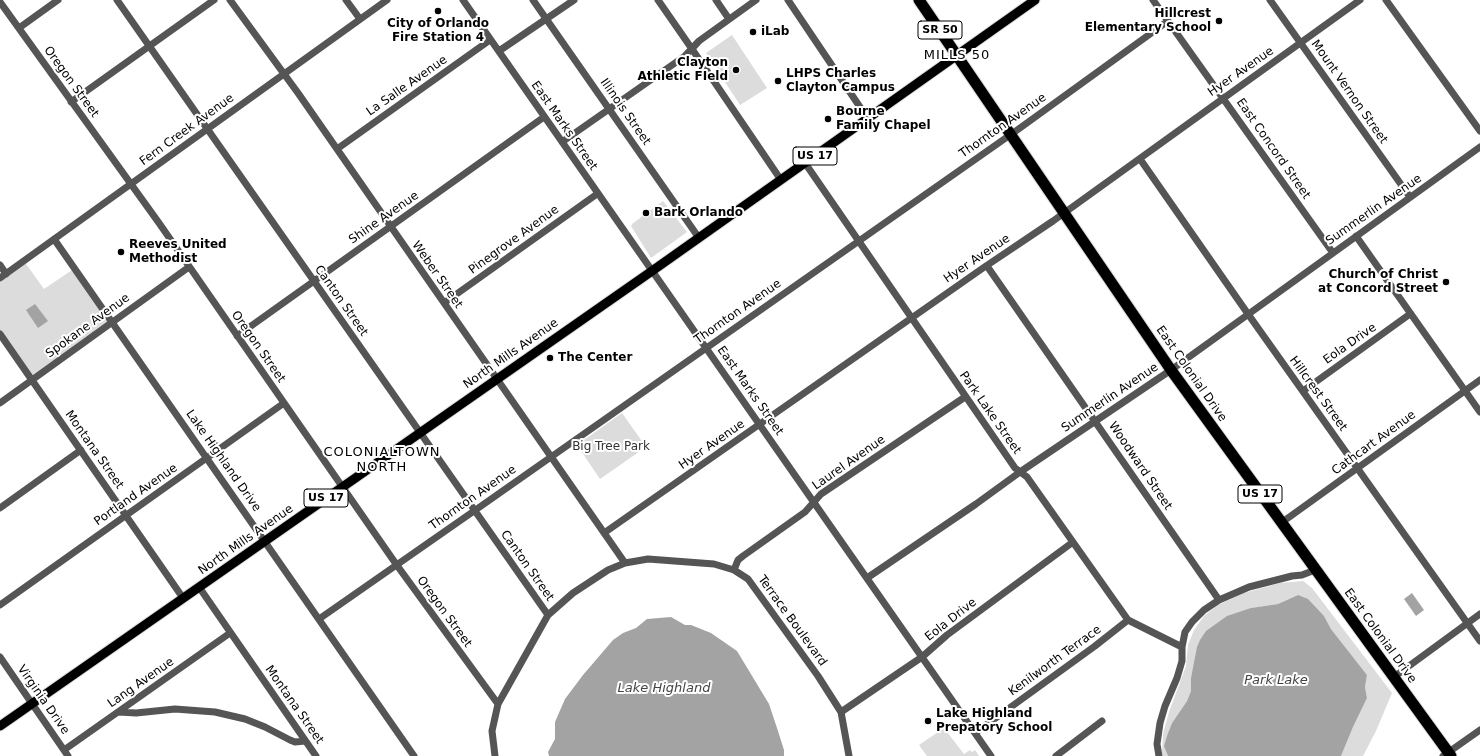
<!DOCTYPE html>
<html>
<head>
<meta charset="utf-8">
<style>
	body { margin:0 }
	canvas { display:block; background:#fff }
</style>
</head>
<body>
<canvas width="1480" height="756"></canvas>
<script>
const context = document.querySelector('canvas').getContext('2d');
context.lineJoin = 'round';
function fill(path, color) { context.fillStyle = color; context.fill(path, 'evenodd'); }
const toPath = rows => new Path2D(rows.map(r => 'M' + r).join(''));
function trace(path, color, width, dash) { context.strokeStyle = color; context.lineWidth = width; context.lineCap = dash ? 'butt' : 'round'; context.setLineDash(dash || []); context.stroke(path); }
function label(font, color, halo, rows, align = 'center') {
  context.font = font + ' "DejaVu Sans",sans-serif'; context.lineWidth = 4; context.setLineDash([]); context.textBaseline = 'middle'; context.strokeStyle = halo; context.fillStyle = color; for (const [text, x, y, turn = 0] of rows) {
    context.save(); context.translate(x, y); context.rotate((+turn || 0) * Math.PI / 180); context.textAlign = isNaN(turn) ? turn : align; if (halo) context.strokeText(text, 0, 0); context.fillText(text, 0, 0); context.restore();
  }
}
const green = toPath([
	[732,35,767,88,740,105,706,53],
	[663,201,687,232,651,258,631,226,632,225,632,224],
	[24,261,44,289,75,268,112,322,32,380,0,334,0,278],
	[622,413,646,447,600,479,577,445],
	[1303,581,1312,588,1392,693,1376,731,1363,756,1341,756,1353,727,1367,698,1365,687,1367,675,1331,629,1324,616,1298,595,1278,604,1251,608,1193,670,1191,678,1191,691,1187,701,1172,723,1165,746,1168,756,1163,756,1162,753,1163,734,1169,712,1186,666,1188,645,1194,630,1204,616,1218,605,1244,593,1280,583],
	[944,728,964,754,970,750,972,752,975,750,979,756,927,756,919,745]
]);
const water = toPath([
	[35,304,48,321,38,328,26,310],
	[1412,593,1424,610,1416,616,1404,599],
	[1298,595,1308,599,1324,616,1331,629,1367,675,1365,687,1367,698,1353,727,1341,756,1168,756,1164,746,1167,736,1172,723,1187,701,1191,691,1191,678,1197,647,1200,640,1206,631,1227,616,1251,608,1278,604],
	[671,617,685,625,691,625,711,633,737,651,769,704,777,728,784,750,784,756,549,756,548,752,555,739,555,722,565,699,583,675,613,640,623,633,636,628,647,619]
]);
const minor = toPath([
	[117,0,548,615],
	[230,0,298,93,625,563],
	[346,0,360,19],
	[463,0,991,756],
	[533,0,699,238],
	[658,0,692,49,781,180],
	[716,0,729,19],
	[788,0,868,119],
	[1153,0,1333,253],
	[1270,0,1410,197],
	[1386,0,1480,131],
	[0,2,159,223,396,564,498,704],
	[19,28,58,0],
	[499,51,574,0],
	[71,102,214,0],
	[562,142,685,56,699,41,756,0],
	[337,149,490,40],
	[1140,159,1248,314,1480,641],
	[805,163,1015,468,1027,477,1128,620,1182,647],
	[1356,236,1480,412],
	[54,239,414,756],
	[0,265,6,274],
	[987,266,1219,600],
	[0,278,387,0],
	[444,303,597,194],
	[0,334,183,598],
	[237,336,544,117],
	[1303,391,1410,314],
	[0,403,189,267],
	[0,508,81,450],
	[1281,523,1480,380],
	[604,533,983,268,1053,221,1360,0],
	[734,570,738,560,743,556,805,512,821,494,965,397],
	[867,578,976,504,1020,472,1171,370,1480,147],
	[199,587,316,756],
	[0,605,284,403],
	[319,619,474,511,1020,128,1168,21],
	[0,657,68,756],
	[1394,677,1480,614],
	[119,712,136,713,175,709,215,712,245,719,265,727,290,740,295,742,305,741],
	[841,712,922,657,947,635,1073,542],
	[975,733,1095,646,1128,620],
	[64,750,230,633],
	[495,756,492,731,498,704,548,615,573,593,608,570,625,563,648,559,714,564,734,570,748,579,818,676,841,712,849,756],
	[1056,756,1102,721],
	[1159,756,1157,744,1160,723,1165,706,1177,678,1182,661,1182,647,1185,632,1192,622,1204,610,1219,600,1249,587,1292,576,1302,575,1315,570],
	[1443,756,1480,730]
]);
const major = toPath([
	[0,726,652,271,1035,0]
]);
const highway = toPath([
	[919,0,1171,370,1451,756]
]);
const markers = [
	[438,11,4,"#000"],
	[1219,21,4,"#000"],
	[753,32,4,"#000"],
	[736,70,4,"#000"],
	[778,81,4,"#000"],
	[828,119,4,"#000"],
	[646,213,4,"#000"],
	[121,252,4,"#000"],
	[1446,282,4,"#000"],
	[550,358,4,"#000"],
	[928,721,4,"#000"]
];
const shields = [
	[940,30,44],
	[815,156,44],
	[1260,494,44],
	[326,498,44]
];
const shieldNames = [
	["SR 50",940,30],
	["US 17",815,156],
	["US 17",1260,494],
	["US 17",326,498]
];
const poiNames = [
	["Hillcrest",1211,14,"right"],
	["Elementary School",1211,28,"right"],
	["City of Orlando",438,24,"center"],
	["Fire Station 4",438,38,"center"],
	["iLab",761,32],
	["Clayton",728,63,"right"],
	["Athletic FIeld",728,77,"right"],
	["LHPS Charles",786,74],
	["Clayton Campus",786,88],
	["Bourne",836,112],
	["Family Chapel",836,126],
	["Bark Orlando",654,213],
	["Reeves United",129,245],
	["Methodist",129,259],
	["Church of Christ",1438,275,"right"],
	["at Concord Street",1438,289,"right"],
	["The Center",558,358],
	["Lake Highland",936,714],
	["Prepatory School",936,728]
];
const streetNames = [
	["Hyer Avenue",1241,72,-35],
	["Oregon Street",71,82,54],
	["La Salle Avenue",407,86,-35],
	["Mount Vernon Street",1349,92,55],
	["Illinois Street",625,112,55],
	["East Marks Street",564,126,55],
	["Thornton Avenue",1003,126,-35],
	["Fern Creek Avenue",187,130,-36],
	["East Concord Street",1273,149,55],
	["Summerlin Avenue",1374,210,-35],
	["Shine Avenue",384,218,-35],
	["Pinegrove Avenue",514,240,-36],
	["Hyer Avenue",977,259,-34],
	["Weber Street",437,275,55],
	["Canton Street",341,301,55],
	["Thornton Avenue",738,312,-35],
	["Spokane Avenue",88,326,-36],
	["Eola Drive",1350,344,-35],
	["Oregon Street",258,347,55],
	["North Mills Avenue",511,354,-35],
	["East Colonial Drive",1191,374,55],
	["East Marks Street",750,391,55],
	["Hillcrest Street",1318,394,54],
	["Summerlin Avenue",1110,398,-34],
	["Park Lake Street",990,413,55],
	["Cathcart Avenue",1374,443,-36],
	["Hyer Avenue",712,445,-35],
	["Montana Street",94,450,55],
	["Lake Highland Drive",223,461,55],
	["Laurel Avenue",849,463,-35],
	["Woodward Street",1140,466,56],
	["Portland Avenue",136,495,-35],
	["Thornton Avenue",473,498,-35],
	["North Mills Avenue",246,540,-35],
	["Canton Street",527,566,55],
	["Oregon Street",444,612,54],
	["Eola Drive",951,620,-38],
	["Terrace Boulevard",792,621,54],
	["East Colonial Drive",1380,636,54],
	["Kenilworth Terrace",1055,661,-36],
	["Lang Avenue",141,683,-35],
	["Virginia Drive",43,700,55],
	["Montana Street",294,705,55]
];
const parkNames = [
	["Big Tree Park",611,447]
];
const neighbourhoodNames = [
	["MILLS 50",957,56],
	["COLONIALTOWN",382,453],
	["NORTH",382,468]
];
const waterNames = [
	["Park Lake",1276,681],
	["Lake Highland",664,689]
];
fill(green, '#dcdcdc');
fill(water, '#a3a3a3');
trace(major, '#dbdbdb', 11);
trace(highway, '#dbdbdb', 13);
trace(minor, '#555', 7);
trace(major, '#000', 9);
trace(highway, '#000', 11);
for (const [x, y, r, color] of markers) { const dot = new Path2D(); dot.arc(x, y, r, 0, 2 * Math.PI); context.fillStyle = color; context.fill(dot); trace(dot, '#fff', 1.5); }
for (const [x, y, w] of shields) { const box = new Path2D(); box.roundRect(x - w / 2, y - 9, w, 18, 3); context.fillStyle = '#fff'; context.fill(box); trace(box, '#000', 1); }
label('bold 11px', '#000', null, shieldNames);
label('bold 12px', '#000', '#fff', poiNames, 'left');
label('12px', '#000', '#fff', streetNames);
label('12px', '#333', '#fff', parkNames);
context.letterSpacing = '1px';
label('13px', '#000', '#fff', neighbourhoodNames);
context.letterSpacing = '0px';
label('italic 13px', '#444', '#fff', waterNames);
</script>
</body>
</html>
